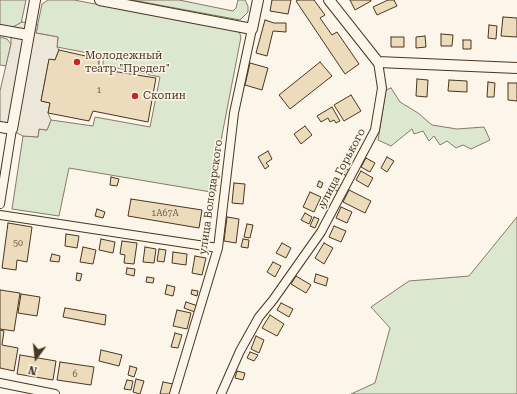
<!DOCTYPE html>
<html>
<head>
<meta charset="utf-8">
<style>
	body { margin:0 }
	#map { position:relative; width:517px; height:394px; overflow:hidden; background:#fbf6e9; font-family:"Roboto Serif",serif }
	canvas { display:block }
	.north { position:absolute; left:16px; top:338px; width:40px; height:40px; -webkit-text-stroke:3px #fbf6e9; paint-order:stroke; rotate:195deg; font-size:11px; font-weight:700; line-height:16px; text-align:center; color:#4a3520 }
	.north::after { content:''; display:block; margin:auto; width:14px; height:18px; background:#4a3520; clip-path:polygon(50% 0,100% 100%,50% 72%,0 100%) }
</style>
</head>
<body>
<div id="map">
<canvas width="517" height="394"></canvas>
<div class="north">N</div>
</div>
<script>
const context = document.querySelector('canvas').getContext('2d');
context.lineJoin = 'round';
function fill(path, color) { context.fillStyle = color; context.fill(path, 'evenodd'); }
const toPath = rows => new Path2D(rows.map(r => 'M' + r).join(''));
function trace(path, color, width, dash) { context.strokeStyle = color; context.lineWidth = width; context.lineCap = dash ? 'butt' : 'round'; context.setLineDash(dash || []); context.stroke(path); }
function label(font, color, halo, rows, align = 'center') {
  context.font = font + ' "Roboto Serif",serif'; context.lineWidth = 3; context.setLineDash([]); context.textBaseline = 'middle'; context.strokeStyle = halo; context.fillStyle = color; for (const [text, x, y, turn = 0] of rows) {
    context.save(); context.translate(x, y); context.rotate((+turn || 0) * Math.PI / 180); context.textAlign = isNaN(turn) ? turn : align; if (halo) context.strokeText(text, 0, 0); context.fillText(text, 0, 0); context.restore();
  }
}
const green = toPath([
	[0,0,26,0,21,24,11,28,0,26,0,0],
	[48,0,74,0,239,31,241,37,211,192,69,168,59,216,12,209,23,136,38,137,39,129,47,130,51,120,93,126,95,117,150,127,160,77,103,65,103,56,57,47,58,37,36,33,42,4,48,0],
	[132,0,179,0,233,11,236,8,238,0,245,0,248,6,248,12,240,20,132,0],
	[0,37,7,39,11,44,6,66,0,65,0,37],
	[391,88,400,102,418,113,432,125,457,129,484,127,490,140,471,149,463,145,456,148,447,141,440,145,434,136,429,141,423,131,414,134,412,129,391,146,378,140,386,90,391,88],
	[517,217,517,394,351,394,375,383,390,328,371,307,409,281,469,276,517,217]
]);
const parking = toPath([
	[22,22,38,25,36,33,58,37,57,47,59,50,55,60,49,60,41,101,50,103,48,113,51,120,47,130,39,129,38,137,23,136,0,125,0,91,11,44,11,28,22,22]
]);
const building = toPath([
	[272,0,291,0,288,14,270,11,272,0],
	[298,0,314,0,325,15,320,18,332,35,337,32,359,64,345,74,296,1,298,0],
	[350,0,371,0,371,1,355,10,350,0],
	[388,0,394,0,397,6,377,15,373,7,388,0],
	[503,17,517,18,517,37,501,36,503,17],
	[265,20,274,23,286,23,286,32,273,31,267,56,256,53,265,20],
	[489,25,497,26,496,39,488,38,489,25],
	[441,34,453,35,452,46,441,46,441,34],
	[425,36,426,47,416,48,416,37,425,36],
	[391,37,404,37,404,47,391,47,391,37],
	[463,40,471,40,471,49,463,49,463,40],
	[59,50,99,59,99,69,156,78,148,122,93,111,89,121,48,113,50,103,41,101,49,59,55,60,59,50],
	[320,62,332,76,290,109,279,95,320,62],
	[250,63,268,68,262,90,245,85,250,63],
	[417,79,428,80,427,97,416,96,417,79],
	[449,80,467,81,467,92,448,91,449,80],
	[488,82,495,83,494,97,487,97,488,82],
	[508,83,517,83,517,101,508,100,508,83],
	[351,95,361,111,344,121,334,105,351,95],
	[332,107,340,121,336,123,334,120,330,122,328,118,321,122,317,116,332,107],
	[305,126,312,135,301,144,294,134,305,126],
	[268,151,272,159,266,163,269,166,265,169,258,157,268,151],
	[387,157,394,161,387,172,381,168,387,157],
	[366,158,375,163,370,172,361,167,366,158],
	[345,168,350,171,347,176,343,174,345,168],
	[361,171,373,178,368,187,356,180,361,171],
	[111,177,119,179,117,186,110,185,111,177],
	[319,181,323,183,321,188,317,186,319,181],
	[234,183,245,184,243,204,232,203,234,183],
	[336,183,342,186,339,192,333,189,336,183],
	[349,190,371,201,365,213,343,202,349,190],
	[310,192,321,197,314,212,303,207,310,192],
	[131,199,202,210,199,228,128,216,131,199],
	[325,199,329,201,325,209,321,207,325,199],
	[341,207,352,212,347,223,336,218,341,207],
	[97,209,105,212,103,218,95,216,97,209],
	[305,213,312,217,309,224,301,220,305,213],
	[227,217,239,219,236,243,224,241,227,217],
	[314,217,319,219,315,228,310,226,314,217],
	[8,223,32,227,27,262,17,260,16,270,2,268,8,223],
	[247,224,253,225,250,238,244,237,247,224],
	[334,226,346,231,341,242,329,237,334,226],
	[66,234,79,236,77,248,65,246,66,234],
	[101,239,115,242,113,253,99,250,101,239],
	[243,239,249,240,248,248,241,247,243,239],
	[122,241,137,243,134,264,124,263,125,255,120,254,122,241],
	[282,243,291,248,286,258,276,253,282,243],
	[324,243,333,248,324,264,315,258,324,243],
	[83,247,96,250,93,264,80,262,83,247],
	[145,247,156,249,154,263,143,262,145,247],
	[159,249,166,250,164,262,157,261,159,249],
	[173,252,187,254,186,265,172,263,173,252],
	[52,254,60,256,59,262,50,261,52,254],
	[195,256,206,258,202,275,192,273,195,256],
	[273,262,281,266,275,277,267,272,273,262],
	[127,268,135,269,134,276,126,274,127,268],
	[77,273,82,274,80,281,76,280,77,273],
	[316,274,328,278,326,286,314,282,316,274],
	[296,276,311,285,306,293,291,284,296,276],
	[147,277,154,278,153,283,146,282,147,277],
	[167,285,175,287,173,296,165,294,167,285],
	[0,290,20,293,14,331,0,329,0,290],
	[192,290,198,291,197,296,191,294,192,290],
	[21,294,40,297,37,316,18,313,21,294],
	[186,302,198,306,195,312,184,308,186,302],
	[281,303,293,309,289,317,277,310,281,303],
	[65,308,106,315,105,325,63,317,65,308],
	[177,310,191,313,187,329,173,326,177,310],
	[270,315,284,324,277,336,262,328,270,315],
	[0,330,4,331,2,345,18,348,14,371,0,368,0,330],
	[175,333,182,335,178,348,171,347,175,333],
	[256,336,264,340,259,353,251,349,256,336],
	[101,350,122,355,119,366,99,361,101,350],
	[250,352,258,355,254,361,247,358,250,352],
	[20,355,56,361,53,380,17,374,20,355],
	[60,362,94,367,91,385,57,380,60,362],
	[130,366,137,368,134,377,128,375,130,366],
	[237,371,245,373,243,380,235,378,237,371],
	[136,379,144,381,140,394,133,392,136,379],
	[127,380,133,381,131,390,124,389,127,380],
	[163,382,173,384,170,394,160,394,163,382]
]);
const minor = toPath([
	[0,204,12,129],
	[0,215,218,248],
	[0,383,55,394],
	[174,394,218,248,234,113,252,29],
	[221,394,240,351,259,317,273,300,321,232,375,130,382,88,378,62]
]);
const tertiary = toPath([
	[100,0,252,29,258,0],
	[329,0,378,62,517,68],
	[0,30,28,35],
	[0,127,12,129,35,0]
]);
const markers = [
	[77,62,4,"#c62828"],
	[135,96,4,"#c62828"]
];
const numberNames = [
	["1",99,90],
	["1А67A",165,213],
	["50",18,243],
	["6",75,374]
];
const poiNames = [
	["Молодежный",85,56],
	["театр \"Предел\"",85,69],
	["Скопин",143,96]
];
const streetNames = [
	["улица Горького",342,168,-62],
	["улица Володарского",211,197,-82]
];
fill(green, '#dce7d0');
trace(green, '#887966', 1);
fill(parking, '#ede7d9');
trace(parking, '#887966', 1);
fill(building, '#ecdcbc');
trace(building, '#4a3520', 1);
trace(minor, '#4a3520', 10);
trace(tertiary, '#4a3520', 12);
trace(minor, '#fbf6e9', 8);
trace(tertiary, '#fbf6e9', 10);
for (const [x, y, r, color] of markers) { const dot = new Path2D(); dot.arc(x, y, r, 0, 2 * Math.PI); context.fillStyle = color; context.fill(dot); trace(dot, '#fbf6e9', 1.5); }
label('9px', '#725f47', null, numberNames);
label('11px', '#4a3520', '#fbf6e9', poiNames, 'left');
label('11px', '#4a3520', '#fbf6e9', streetNames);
</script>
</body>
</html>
